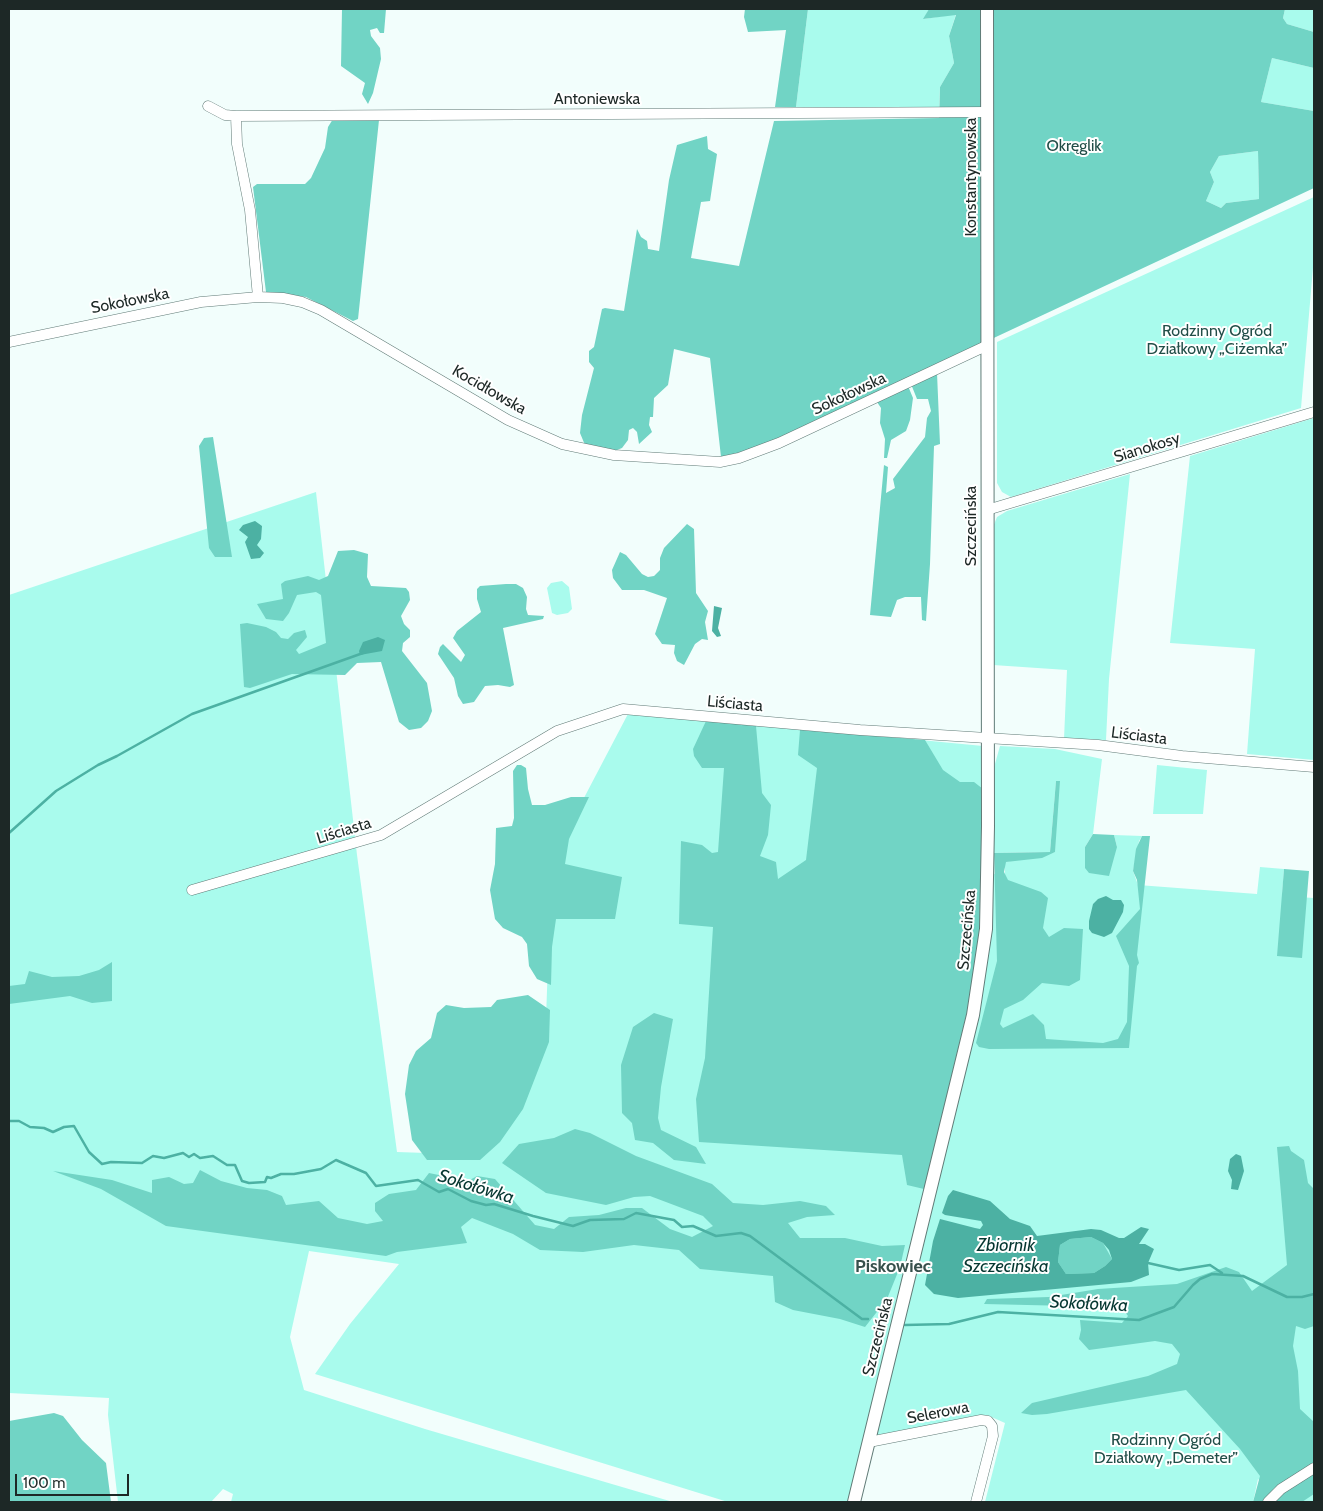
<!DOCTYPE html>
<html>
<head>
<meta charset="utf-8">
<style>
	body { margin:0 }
	#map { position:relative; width:1323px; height:1511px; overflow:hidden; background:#f2fefc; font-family:Cabin,sans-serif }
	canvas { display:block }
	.frame { position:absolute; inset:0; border:10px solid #1d2826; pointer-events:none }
	.scale { position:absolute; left:15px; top:1474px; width:114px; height:22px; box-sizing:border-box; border:2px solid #1d2826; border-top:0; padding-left:6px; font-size:15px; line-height:18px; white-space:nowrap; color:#1d2826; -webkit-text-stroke:4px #fff; paint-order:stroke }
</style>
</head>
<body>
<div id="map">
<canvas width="1323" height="1511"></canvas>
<div class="frame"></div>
<div class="scale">100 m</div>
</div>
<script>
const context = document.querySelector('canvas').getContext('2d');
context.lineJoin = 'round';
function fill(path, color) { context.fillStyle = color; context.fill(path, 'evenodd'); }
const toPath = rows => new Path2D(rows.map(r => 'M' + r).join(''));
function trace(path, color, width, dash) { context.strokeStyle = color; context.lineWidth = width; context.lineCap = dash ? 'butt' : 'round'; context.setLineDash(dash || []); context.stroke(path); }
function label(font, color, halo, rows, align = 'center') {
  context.font = font + ' Cabin,sans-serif'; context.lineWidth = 4; context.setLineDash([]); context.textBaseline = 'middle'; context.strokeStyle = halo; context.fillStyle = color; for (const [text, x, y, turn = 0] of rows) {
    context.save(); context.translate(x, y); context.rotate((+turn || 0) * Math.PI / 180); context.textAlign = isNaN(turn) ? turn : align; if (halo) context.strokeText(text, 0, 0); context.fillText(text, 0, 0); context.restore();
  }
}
const green = toPath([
	[808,9,929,9,924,19,956,14,949,36,954,63,940,87,939,107,796,107],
	[1285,9,1314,9,1314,32,1287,24,1283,18],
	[1272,58,1314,68,1314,111,1261,102],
	[1258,151,1259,199,1226,203,1221,208,1206,201,1214,182,1210,172,1219,156],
	[1314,197,1314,256,1301,408,1011,497,1002,492,997,483,997,342],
	[1314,418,1314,760,1247,754,1255,649,1170,643,1190,456],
	[1130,474,1109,679,1106,740,1064,739,1067,670,993,665,993,527,997,517,1007,511],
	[316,492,357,855,397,1152,485,1155,545,1047,549,934,564,836,629,712,983,746,984,873,1005,875,1005,862,1055,852,1056,781,1050,852,994,853,993,771,1000,746,1055,749,1102,759,1093,834,1085,847,1117,847,1114,835,1142,836,1139,841,1133,871,1138,885,1257,894,1260,867,1284,869,1282,896,1314,898,1314,1502,1279,1502,1258,1479,1253,1502,985,1502,1005,1423,987,1415,866,1440,850,1502,728,1502,315,1374,350,1324,399,1264,309,1251,290,1337,304,1390,425,1429,673,1502,231,1502,233,1494,223,1489,211,1502,118,1502,108,1415,109,1398,9,1393,9,595],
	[562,581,569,587,572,609,568,613,557,615,552,613,547,588,551,583],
	[1157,765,1207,770,1203,814,1153,814]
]);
const forest = toPath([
	[342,9,386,9,384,33,380,33,377,28,370,30,371,36,380,48,381,59,373,93,368,104,362,94,365,83,341,66],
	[745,9,808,9,796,107,775,107,786,30,748,32,744,17],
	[929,9,1285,9,1283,18,1287,24,1314,32,1314,68,1272,58,1261,102,1314,111,1314,188,793,432,746,451,721,457,710,358,674,349,668,385,654,398,653,417,650,417,649,425,652,432,639,444,637,432,633,428,629,430,628,440,622,448,612,452,585,445,580,433,582,415,594,368,589,362,589,351,594,347,602,309,605,308,624,311,637,229,641,237,647,241,648,249,659,251,669,180,677,145,707,136,708,149,717,154,710,201,701,202,691,258,739,266,774,121,939,118,940,87,954,63,949,36,956,15,923,19],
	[1258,151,1259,199,1226,203,1221,208,1206,201,1214,182,1210,172,1219,156],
	[333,119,379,120,358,319,353,321,306,297,266,292,253,187,257,184,305,184,311,178,325,148,328,127],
	[937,373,940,444,934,446,930,564,926,621,922,620,921,597,905,597,897,600,891,617,870,615,884,465,888,467,886,493,895,488,893,479,925,437,927,418,931,411,928,399,917,399,911,384],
	[908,386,913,398,910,420,906,431,891,440,887,458,884,458,885,439,880,423,881,408,877,402],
	[213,437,232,557,215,557,209,548,199,446,204,438],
	[687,524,694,529,696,593,708,611,705,622,708,640,702,639,695,644,684,665,677,661,674,653,675,645,662,644,655,634,667,598,644,590,622,590,613,578,612,570,620,552,626,555,642,574,648,577,654,576,660,570,660,558,664,548],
	[354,550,368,554,367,577,371,586,406,588,409,592,410,600,401,616,404,624,410,630,410,637,403,643,402,651,427,683,432,711,428,721,421,728,409,730,399,722,381,662,357,663,345,675,292,674,250,688,244,687,240,624,247,623,266,627,276,632,281,638,288,639,294,633,305,630,307,637,296,650,299,654,326,643,321,595,316,592,297,595,289,613,283,621,266,619,257,604,283,599,281,584,285,581,308,576,319,580,328,576,338,551],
	[506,584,516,584,523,588,527,597,526,609,528,615,544,616,543,619,503,628,514,685,510,687,498,685,485,686,474,702,463,704,458,696,454,678,438,654,440,647,443,644,461,662,465,655,453,638,457,631,481,612,477,599,477,589,480,586],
	[706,721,756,726,762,793,771,805,768,835,760,856,776,862,778,879,806,860,817,768,798,755,800,730,925,740,943,770,960,782,974,782,983,789,979,937,973,987,924,1189,907,1185,902,1155,699,1142,696,1099,705,1058,713,927,679,924,681,841,702,845,712,853,718,852,724,768,702,768,694,756,693,749],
	[517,765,521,765,526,768,528,789,532,805,545,805,571,797,589,797,569,839,565,864,622,877,615,919,556,919,552,947,551,985,537,979,529,966,527,944,522,937,503,928,495,919,490,890,495,864,496,828,512,826,514,818,513,771],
	[1056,781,1060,781,1055,852,1042,858,1006,862,1004,872,1008,880,1041,892,1048,898,1043,928,1049,937,1064,928,1083,929,1080,980,1069,986,1042,983,1023,1000,1004,1009,1000,1024,1003,1028,1033,1014,1044,1025,1046,1039,1103,1043,1118,1039,1127,1022,1129,966,1116,936,1140,909,1137,880,1133,871,1136,849,1142,836,1150,836,1137,955,1139,963,1137,966,1129,1048,989,1049,979,1047,976,1043,997,961,994,853,1050,852],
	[1093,834,1114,835,1117,847,1109,876,1089,873,1085,868,1085,847],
	[1284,869,1309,871,1302,958,1277,956],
	[112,962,112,1001,92,1003,70,996,9,1004,9,986,25,984,29,971,52,977,79,976,99,970],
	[528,995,550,1010,549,1042,523,1109,500,1142,480,1160,427,1160,412,1140,405,1094,409,1065,416,1051,431,1038,437,1013,446,1005,464,1008,491,1007,497,1000],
	[654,1013,673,1019,661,1087,658,1118,661,1130,696,1147,706,1164,674,1160,653,1143,635,1140,632,1123,622,1113,621,1065,633,1027],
	[575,1129,590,1133,636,1156,712,1184,733,1203,763,1205,800,1201,826,1206,835,1215,807,1217,788,1223,800,1238,845,1238,882,1246,905,1245,900,1267,887,1299,865,1327,840,1319,793,1310,775,1302,773,1276,700,1269,679,1250,634,1245,583,1252,540,1250,513,1234,472,1218,461,1227,467,1243,397,1252,386,1256,166,1226,101,1189,53,1171,112,1180,152,1193,152,1180,169,1177,184,1184,193,1183,200,1170,221,1181,247,1188,267,1190,282,1196,286,1205,319,1201,338,1218,367,1224,383,1221,375,1211,375,1203,389,1194,416,1190,429,1173,468,1181,477,1176,495,1179,535,1225,554,1229,569,1217,599,1215,626,1208,642,1208,670,1229,692,1237,713,1226,703,1216,650,1196,634,1197,606,1205,546,1193,502,1163,519,1144,554,1138],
	[1289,1146,1291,1151,1304,1160,1308,1183,1314,1189,1314,1326,1305,1329,1296,1326,1293,1346,1298,1371,1300,1409,1314,1422,1314,1463,1274,1488,1266,1498,1272,1502,1253,1502,1260,1476,1240,1449,1186,1390,1047,1414,1032,1415,1021,1413,1032,1403,1148,1376,1177,1364,1180,1354,1172,1344,1155,1341,1089,1350,1079,1339,1081,1330,1080,1320,1122,1323,1128,1316,1125,1312,1111,1311,1101,1300,1071,1306,984,1304,987,1299,1049,1297,1098,1289,1177,1284,1226,1267,1239,1272,1252,1291,1287,1265,1277,1147],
	[1091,1237,1103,1243,1112,1259,1105,1266,1094,1273,1066,1274,1058,1262,1060,1245,1070,1239],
	[54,1413,63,1416,82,1440,106,1463,111,1502,9,1502,9,1421],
	[1314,1472,1314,1494,1302,1502,1273,1502,1283,1491]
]);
const water = toPath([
	[255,521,262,526,261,539,257,545,264,553,260,558,251,559,245,542,248,537,239,530,243,525],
	[714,606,722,608,718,628,721,636,717,637,712,631],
	[378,637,385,640,382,651,360,655,359,651,363,642],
	[1106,896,1113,900,1121,900,1124,905,1123,912,1112,933,1104,937,1092,933,1089,929,1089,921,1093,904,1098,899],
	[1236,1154,1241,1156,1244,1171,1238,1190,1231,1189,1232,1180,1228,1171,1230,1159],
	[953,1190,990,1201,1010,1219,1030,1226,1037,1236,1091,1229,1101,1230,1119,1238,1124,1238,1141,1227,1149,1229,1139,1244,1145,1244,1154,1249,1148,1263,1149,1275,1131,1282,958,1298,934,1294,925,1285,933,1241,940,1219,975,1228,980,1229,983,1225,981,1221,945,1215,942,1213,948,1196],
	[1091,1237,1103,1243,1109,1250,1112,1259,1105,1266,1094,1273,1066,1274,1058,1262,1060,1245,1070,1239]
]);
const stream = toPath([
	[9,833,56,791,98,765,117,756,192,714,363,653],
	[9,1121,19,1121,30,1127,44,1128,53,1132,64,1127,74,1126,89,1152,102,1164,111,1162,142,1163,153,1156,164,1158,183,1153,189,1157,194,1154,200,1158,213,1156,227,1165,235,1165,242,1181,249,1183,265,1182,267,1177,271,1178,281,1174,294,1174,321,1169,336,1160,366,1173,376,1186,418,1180,439,1192,448,1189,471,1201,486,1205,494,1204,533,1216,573,1226,590,1220,624,1219,636,1213,674,1220,682,1227,693,1226,716,1236,741,1233,750,1236,862,1319,868,1319],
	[1148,1263,1179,1270,1210,1265,1222,1273],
	[905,1325,949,1324,998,1312,1139,1320,1174,1307,1193,1285,1200,1279,1212,1274,1243,1276,1287,1297,1302,1297,1314,1294]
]);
const minor = toPath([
	[208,106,225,115,236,116,988,112],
	[236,116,237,144,250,210,258,297],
	[9,342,201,302,258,297,283,298,302,302,321,310,508,420,562,444,614,455,720,462,739,458,779,443,988,345],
	[987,510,1314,412],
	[192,890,381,835,557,731,623,709,860,730,1098,745,1182,756,1314,767],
	[869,1442,981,1420,988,1421,992,1426,993,1436,976,1502],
	[1268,1502,1281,1489,1314,1468]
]);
const major = toPath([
	[854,1502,973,1015,986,929,988,826,987,9]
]);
const streetNames = [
	["Antoniewska",597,99],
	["Konstantynowska",971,177,-90],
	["Sokołowska",130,301,-11],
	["Kocidłowska",489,390,30],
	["Sokołowska",849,394,-25],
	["Sianokosy",1147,448,-17],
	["Szczecińska",971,526,-90],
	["Liściasta",735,704,5],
	["Liściasta",1139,736,7],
	["Liściasta",344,831,-17],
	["Szczecińska",967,930,-85],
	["Szczecińska",878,1337,-76],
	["Selerowa",938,1413,-11]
];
const parkNames = [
	["Okręglik",1074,146],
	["Rodzinny Ogród",1217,331],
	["Działkowy „Ciżemka”",1217,349],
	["Rodzinny Ogród",1166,1440],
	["Działkowy „Demeter”",1166,1458]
];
const waterNames = [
	["Sokołówka",476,1187,17],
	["Zbiornik",1006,1246],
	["Szczecińska",1006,1267],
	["Sokołówka",1089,1304,3]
];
const neighbourhoodNames = [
	["Piskowiec",893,1267]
];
fill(green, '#a9fbed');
fill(forest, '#71d4c5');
fill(water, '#4cb1a3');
trace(stream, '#4cb1a3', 2.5);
trace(minor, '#617b77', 11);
trace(major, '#617b77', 14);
trace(minor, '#fff', 10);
trace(major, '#fff', 12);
label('16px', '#1d2826', '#fff', streetNames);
label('16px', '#214e48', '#fff', parkNames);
label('italic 18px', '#063731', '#fff', waterNames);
label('bold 18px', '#37504c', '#fff', neighbourhoodNames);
</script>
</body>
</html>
